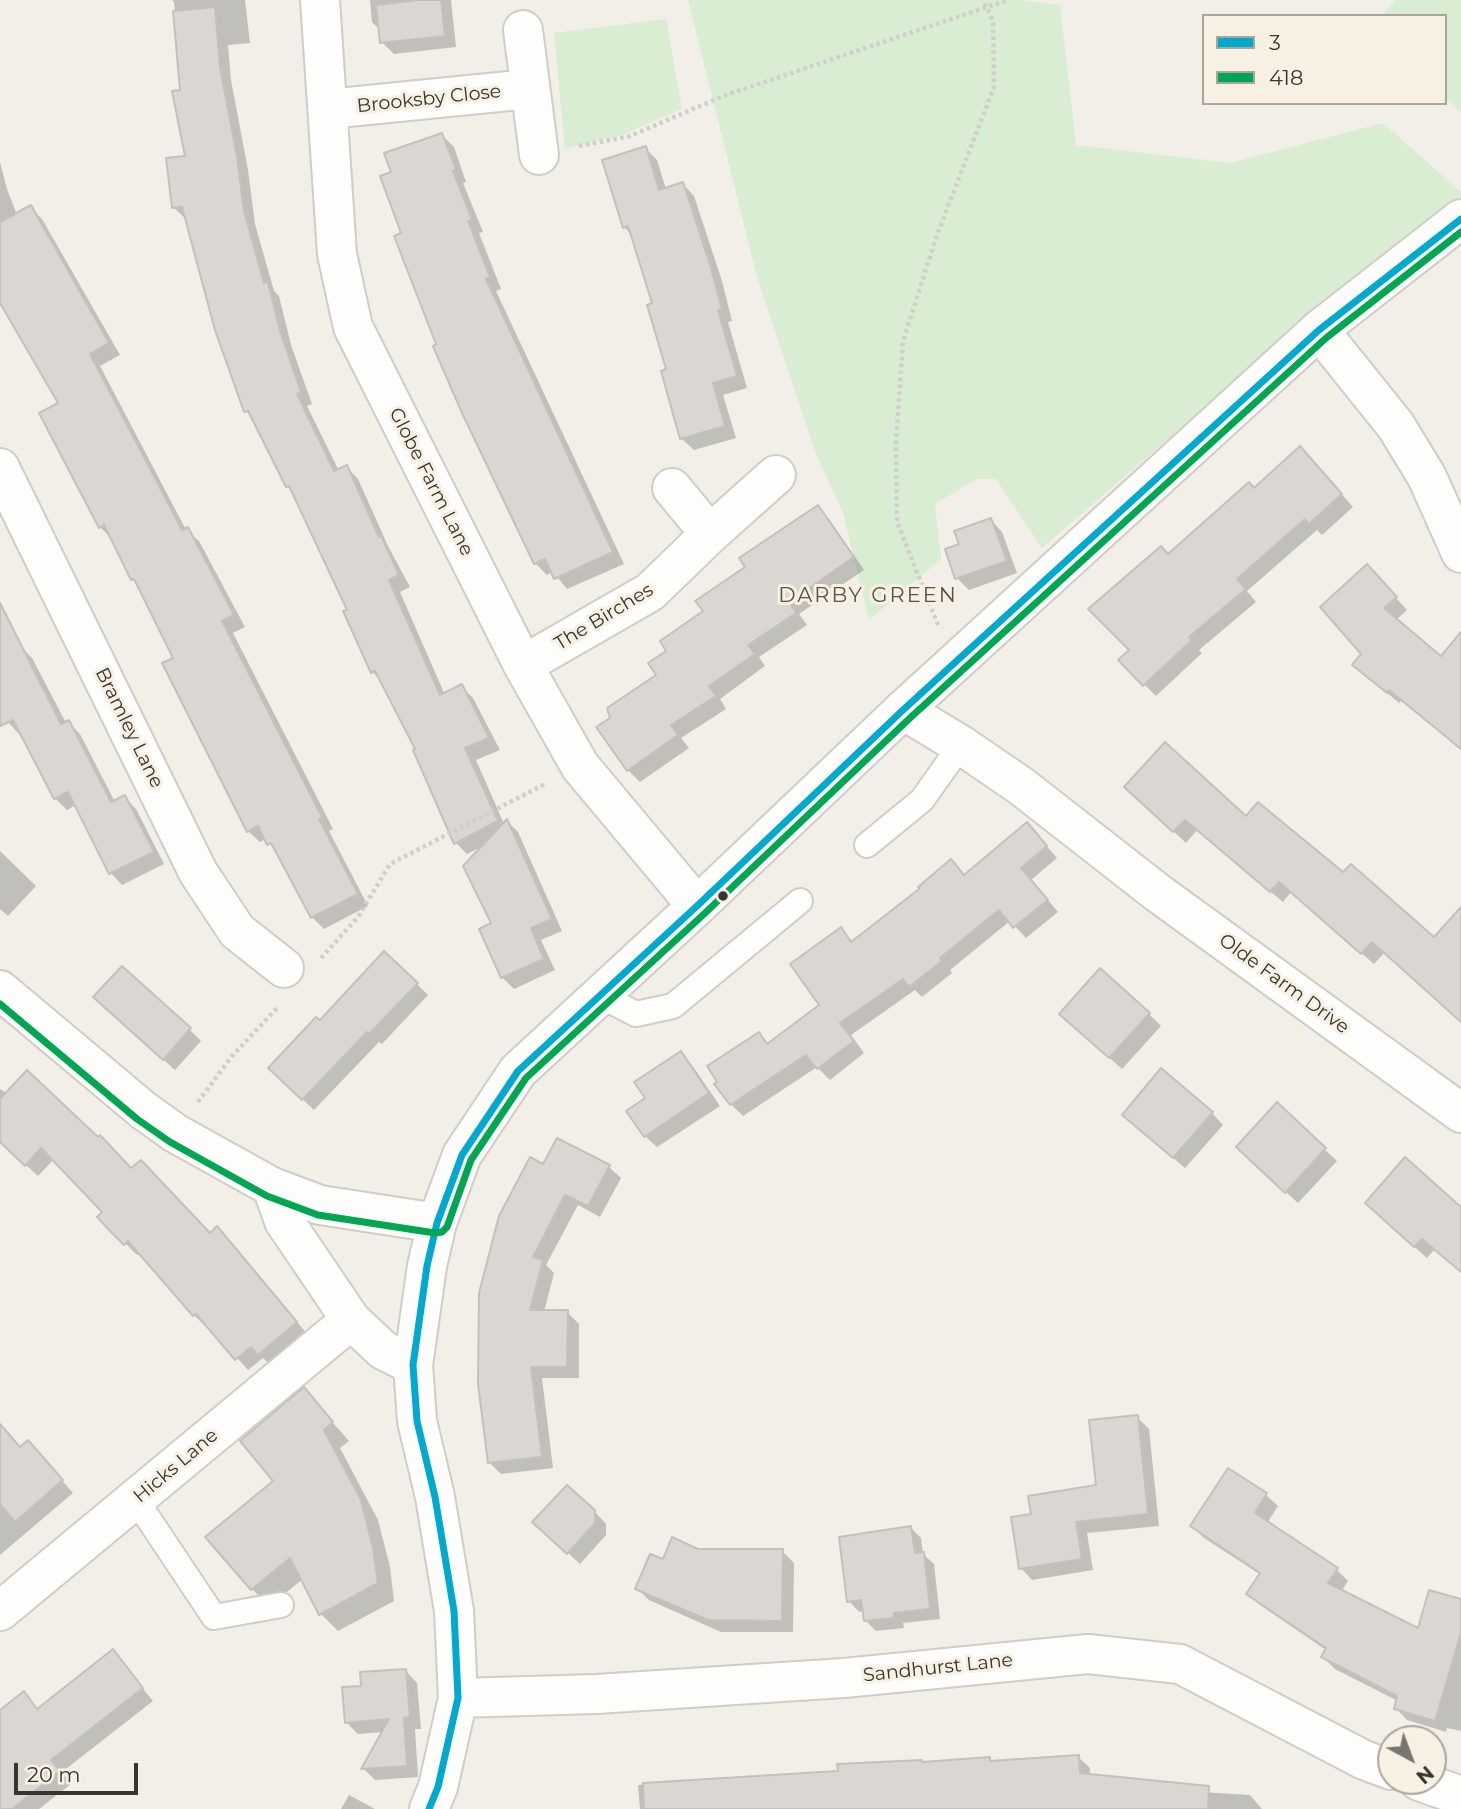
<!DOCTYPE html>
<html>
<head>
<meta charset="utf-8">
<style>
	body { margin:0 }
	#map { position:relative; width:1461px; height:1809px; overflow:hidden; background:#f2efe8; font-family:Montserrat,sans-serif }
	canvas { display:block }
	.legend { position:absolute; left:1202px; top:14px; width:245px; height:91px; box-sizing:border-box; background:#f7f0e3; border:2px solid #aaa59b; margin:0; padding:9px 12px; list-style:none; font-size:21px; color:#373530 }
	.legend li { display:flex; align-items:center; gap:14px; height:35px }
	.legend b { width:35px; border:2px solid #aaa59b }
	.north { position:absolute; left:1377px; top:1725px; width:70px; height:70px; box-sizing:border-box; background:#f7f0e3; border:2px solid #aaa59b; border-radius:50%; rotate:139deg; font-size:19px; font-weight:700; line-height:28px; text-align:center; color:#373530 }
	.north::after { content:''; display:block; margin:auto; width:24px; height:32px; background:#787670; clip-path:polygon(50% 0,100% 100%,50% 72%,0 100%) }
	.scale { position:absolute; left:14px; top:1763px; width:124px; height:32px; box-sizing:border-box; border:4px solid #373530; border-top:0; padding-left:9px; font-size:21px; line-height:24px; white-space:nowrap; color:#373530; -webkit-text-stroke:5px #f7f0e3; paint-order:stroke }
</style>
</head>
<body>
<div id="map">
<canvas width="1461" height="1809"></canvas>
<ul class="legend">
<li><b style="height:9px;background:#00a9ce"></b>3</li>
<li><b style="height:9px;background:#00a651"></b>418</li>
</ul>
<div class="north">N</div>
<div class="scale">20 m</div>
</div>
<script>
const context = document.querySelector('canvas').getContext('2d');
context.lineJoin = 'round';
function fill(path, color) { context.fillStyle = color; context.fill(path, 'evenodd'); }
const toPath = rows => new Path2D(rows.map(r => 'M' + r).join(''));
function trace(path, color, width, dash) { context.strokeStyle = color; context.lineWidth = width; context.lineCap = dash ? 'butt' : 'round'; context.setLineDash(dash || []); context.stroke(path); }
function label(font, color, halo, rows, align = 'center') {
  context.font = font + ' Montserrat,sans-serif'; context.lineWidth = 6; context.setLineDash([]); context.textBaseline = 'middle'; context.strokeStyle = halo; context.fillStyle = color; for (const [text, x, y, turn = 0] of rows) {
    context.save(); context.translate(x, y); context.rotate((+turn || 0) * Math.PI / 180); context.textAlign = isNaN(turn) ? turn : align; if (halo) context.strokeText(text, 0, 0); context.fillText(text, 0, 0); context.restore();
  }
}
const green = toPath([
	[688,0,1019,0,1060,5,1076,145,1230,163,1383,123,1461,192,1461,196,1339,291,1042,548,996,479,976,479,935,504,941,559,869,620,843,513,817,456,756,273],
	[1396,0,1461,0,1461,113,1445,98,1445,16,1381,16],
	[666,19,682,109,622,135,565,149,554,33]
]);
const shadow = toPath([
	[172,0,245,0,250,43,228,45,231,80,248,170,255,224,274,291,279,296,291,345,312,404,307,406,339,471,347,467,358,479,388,546,410,587,400,592,445,695,461,686,473,698,500,750,476,760,504,824,507,821,518,832,562,931,541,940,555,970,514,989,502,977,483,846,467,854,456,843,417,749,383,683,373,672,350,610,294,492,288,486,255,420,246,411,186,219,174,208,187,157,174,2],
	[370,0,451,0,456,47,394,54,382,42,380,30,372,22],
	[442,135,454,147,466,182,463,183,483,232,479,233,501,289,496,291,624,564,567,589,553,572,547,575,535,563,439,345,404,234,393,173],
	[645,148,657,160,666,189,683,184,694,196,722,281,732,321,728,322,747,388,723,395,736,438,694,450,682,439,663,372,668,370,654,305,633,236,624,227],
	[0,162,7,189,17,215,30,207,42,219,120,355,100,366,186,530,199,541,245,627,233,633,333,829,329,831,368,906,324,929,312,917,280,854,266,839,260,842,248,831,175,658,139,585,133,579,113,540,100,527,61,404,0,296],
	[1312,460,1353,507,1322,535,1317,530,1247,591,1256,602,1199,650,1202,653,1156,696,1120,660,1131,650,1169,556,1254,490],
	[817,507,829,519,864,570,799,614,807,625,759,657,765,666,720,699,726,709,681,738,689,748,640,782,628,770,612,718,658,675,668,652,705,611],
	[991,520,1002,532,1017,573,969,590,957,578,961,545],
	[1378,578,1407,610,1396,620,1442,658,1461,669,1461,750,1402,700,1399,703,1354,665,1364,654],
	[0,603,23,649,32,658,66,723,68,722,80,734,115,802,124,797,136,809,164,864,122,885,111,873,76,805,67,810,55,798,22,733,19,734,8,722,0,708],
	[1138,798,1246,819,1343,875,1434,939,1461,941,1461,1020,1385,952,1374,964,1291,892,1283,902,1197,830,1186,843],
	[1027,824,1057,858,1031,880,1058,912,1026,938,1010,921,950,970,952,973,922,997,915,990,851,1035,864,1053,830,1080,817,1067,743,1116,731,1104,717,1084,759,1034,770,1045,822,1006,841,930,852,941,965,876],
	[0,851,36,886,8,916,0,909],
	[417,984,428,995,382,1044,379,1042,314,1110,282,1080,320,1023],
	[107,1009,189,1029,201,1041,175,1070],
	[1149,1014,1161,1026,1122,1069,1073,1025],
	[681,1053,692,1065,720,1106,657,1147,645,1136,648,1099],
	[0,1089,131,1170,210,1235,229,1241,308,1335,271,1366,263,1358,248,1370,208,1325,206,1327,194,1315,140,1252,137,1255,112,1230,105,1212,54,1159,38,1176,12,1152,0,1130],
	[1277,1105,1337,1161,1298,1203,1250,1159],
	[1212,1113,1223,1125,1185,1168,1136,1126],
	[543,1166,609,1167,621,1178,600,1217,578,1205,546,1265,554,1273,544,1312,567,1312,579,1324,579,1378,542,1378,553,1468,501,1474,490,1463],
	[1461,1209,1461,1272,1435,1249,1427,1258,1379,1215],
	[304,1390,349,1441,340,1448,378,1520,390,1567,394,1601,338,1631,321,1614,303,1579,269,1606,252,1589,276,1481],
	[1137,1417,1149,1429,1159,1526,1087,1533,1093,1570,1032,1580,1021,1568,1033,1515,1098,1487],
	[0,1441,39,1454,73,1493,0,1555],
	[1228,1470,1266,1495,1278,1506,1267,1523,1336,1569,1348,1581,1341,1592,1419,1630,1461,1601,1461,1731,1447,1728,1446,1732,1407,1720,1396,1708,1398,1701,1335,1669,1323,1657,1326,1650,1260,1605,1248,1594,1261,1575,1204,1538,1192,1526],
	[594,1511,606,1524,606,1535,580,1564,547,1533],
	[911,1528,921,1538,923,1554,934,1564,940,1619,903,1623,904,1628,876,1631,865,1620,864,1611,859,1612,849,1601],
	[698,1550,782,1551,794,1563,793,1632,721,1632,649,1600,637,1588,664,1562],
	[113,1652,153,1701,62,1772,71,1784,39,1809,0,1809,0,1712,24,1694,39,1710],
	[406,1671,417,1683,421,1729,415,1729,418,1777,375,1780,364,1769,384,1732,358,1734,346,1722],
	[1078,1757,1090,1768,1090,1776,1167,1790,1250,1795,1262,1809,640,1809,638,1785,840,1773,989,1759,992,1762],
	[349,1795,375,1809,341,1809]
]);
const building = toPath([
	[417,0,441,0,445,36,380,43,376,5,417,0],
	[215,7,220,67,237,157,244,211,264,283,268,282,280,331,301,392,297,394,334,471,347,465,379,537,381,536,399,575,389,580,440,695,462,684,489,738,465,748,498,821,454,844,413,750,415,749,375,671,371,673,343,611,347,610,289,486,286,487,248,411,244,412,215,330,182,207,172,208,166,158,185,156,172,91,180,90,173,11,215,7],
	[442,133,456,170,453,171,472,220,468,221,490,277,486,279,613,552,554,579,545,559,534,564,462,413,433,346,436,344,394,236,401,233,380,176,391,172,384,153,442,133],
	[646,146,659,190,683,182,711,268,722,309,718,310,737,376,713,383,725,426,680,439,661,371,666,369,647,305,652,303,628,226,623,228,602,160,646,146],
	[31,205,109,343,90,354,182,530,188,527,234,615,222,621,322,817,319,819,358,894,311,918,271,843,267,845,258,826,247,832,162,663,173,658,134,579,131,580,104,525,99,528,39,413,58,403,0,303,0,222,31,205],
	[1300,446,1342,494,1309,524,1305,519,1237,579,1246,589,1189,637,1192,640,1143,686,1118,660,1129,650,1088,609,1161,546,1168,554,1249,482,1254,488,1300,446],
	[818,505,854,557,789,602,796,613,748,645,755,654,709,686,716,696,671,725,678,735,627,771,596,727,610,718,607,708,656,675,648,663,666,651,660,641,703,611,695,601,745,567,739,558,818,505],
	[991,518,1007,561,955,579,945,549,959,544,954,531,991,518],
	[1367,564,1397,597,1384,608,1441,656,1461,632,1461,749,1389,690,1387,693,1352,665,1361,654,1320,607,1367,564],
	[0,603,61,724,69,720,111,802,125,795,154,852,109,874,68,792,54,799,13,720,0,726,0,603],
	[1165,742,1246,816,1258,802,1343,872,1351,864,1434,937,1461,907,1461,1022,1372,942,1361,954,1279,882,1270,892,1185,820,1173,832,1124,787,1165,742],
	[507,819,552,919,531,928,544,959,501,978,479,929,491,923,463,866,507,819],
	[1027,822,1047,846,1021,868,1048,900,1013,928,999,910,940,958,942,961,909,987,903,979,840,1023,854,1041,817,1069,806,1055,730,1105,714,1084,717,1082,707,1066,759,1032,767,1044,819,1005,790,964,841,927,851,942,919,889,918,887,951,859,964,875,1027,822],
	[384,951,418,983,369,1034,367,1032,302,1100,268,1068,316,1017,320,1020,384,951],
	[122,966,191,1028,163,1060,93,997,122,966],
	[1100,968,1150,1013,1109,1058,1059,1014,1100,968],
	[681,1051,709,1093,644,1137,626,1111,645,1098,634,1082,681,1051],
	[1161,1068,1213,1112,1173,1158,1122,1115,1161,1068],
	[27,1070,98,1137,100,1135,131,1168,141,1160,210,1233,217,1226,297,1322,258,1355,251,1347,235,1360,196,1314,193,1316,128,1241,124,1245,110,1231,97,1217,102,1212,41,1148,25,1166,0,1142,0,1099,27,1070],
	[1277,1102,1326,1148,1285,1193,1236,1147,1277,1102],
	[557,1138,610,1165,588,1206,565,1195,533,1257,543,1260,530,1310,568,1310,567,1367,531,1367,542,1457,488,1463,478,1384,479,1293,499,1216,530,1157,543,1164,557,1138],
	[1405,1157,1461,1207,1461,1272,1422,1239,1414,1247,1365,1203,1405,1157],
	[304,1387,333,1422,324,1430,361,1500,373,1548,378,1583,319,1615,290,1558,251,1590,205,1537,273,1481,240,1441,304,1387],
	[1138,1415,1148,1514,1076,1522,1082,1559,1019,1569,1011,1517,1031,1514,1028,1496,1096,1485,1089,1420,1138,1415],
	[0,1424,20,1447,28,1440,63,1480,15,1522,0,1504,0,1424],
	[1228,1468,1267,1493,1255,1513,1338,1568,1328,1583,1418,1628,1429,1590,1461,1599,1461,1633,1435,1721,1394,1709,1397,1696,1321,1657,1326,1648,1246,1594,1260,1573,1190,1526,1228,1468],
	[567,1485,595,1510,595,1523,567,1554,532,1522,567,1485],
	[911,1526,915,1553,924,1552,930,1609,894,1613,894,1618,864,1621,861,1600,847,1602,839,1537,911,1526],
	[672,1537,698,1549,783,1549,782,1621,708,1620,635,1589,650,1554,663,1559,672,1537],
	[113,1649,143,1688,51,1760,60,1771,12,1809,0,1809,0,1710,24,1691,37,1709,113,1649],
	[406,1669,410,1717,404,1718,407,1766,361,1769,389,1719,345,1723,342,1687,361,1686,360,1672,406,1669],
	[1079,1755,1080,1773,1209,1786,1208,1809,644,1809,643,1783,838,1771,837,1764,922,1760,922,1762,990,1757,990,1761,1079,1755]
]);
const path = toPath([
	[579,146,630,136,726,95,1008,0],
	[938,625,897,522,896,442,903,341,937,235,994,87,993,21,983,0],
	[321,958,358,917,390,864,545,784],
	[198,1102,232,1056,278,1007]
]);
const service = toPath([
	[867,845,922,800,961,745],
	[599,995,636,1014,673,1006,800,901],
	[136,1500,214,1617,281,1605]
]);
const minor = toPath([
	[320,0,337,254,353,327,523,665,580,766,697,906],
	[523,30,539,155],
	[328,109,529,89],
	[1319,330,1396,426,1427,477,1461,553],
	[0,468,198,872,237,931,284,968],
	[672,488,710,534],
	[523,665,650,592,710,534,776,475],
	[903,710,961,745,1021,786,1158,893,1461,1113],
	[272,1187,284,1221,351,1320,383,1350,413,1365],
	[0,1611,351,1320]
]);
const tertiary = toPath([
	[0,990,143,1110,175,1133,272,1187,320,1205,437,1223],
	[458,1698,596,1694,844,1678,1088,1654,1180,1664,1364,1760,1391,1770],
	[1419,1781,1461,1796],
	[429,1809,438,1787,458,1698,454,1611,435,1497,417,1421,413,1365,427,1266,437,1223,462,1155,518,1071,697,906,903,710,1319,330,1461,219]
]);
const bus1 = toPath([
	[429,1809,438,1787,458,1698,454,1611,435,1497,417,1421,413,1365,427,1266,437,1223,462,1155,518,1071,697,906,903,710,1319,330,1461,219]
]);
const bus2 = toPath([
	[0,1004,137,1119,170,1142,267,1196,318,1215,435,1233,442,1232,447,1227,471,1160,526,1078,704,914,910,718,1326,338,1461,232]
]);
const markers = [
	[723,896,6,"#373530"]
];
const streetNames = [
	["Brooksby Close",429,99,-6],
	["Globe Farm Lane",431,482,63],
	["The Birches",604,617,-31],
	["Bramley Lane",129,728,64],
	["Olde Farm Drive",1284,984,36],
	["Hicks Lane",176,1466,-40],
	["Sandhurst Lane",938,1668,-6]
];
const neighbourhoodNames = [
	["DARBY GREEN",868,596]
];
fill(green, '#d8edd2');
fill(shadow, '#0003');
fill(building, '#dad6d2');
trace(building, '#c4c0bd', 2);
trace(service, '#d0cdc7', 28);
trace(minor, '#d0cdc7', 42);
trace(tertiary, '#d0cdc7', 42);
trace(path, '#d0cfcc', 4.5, [3.5, 3.5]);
trace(service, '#fdfdfc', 24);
trace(minor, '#fdfdfc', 38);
trace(tertiary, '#fdfdfc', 38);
trace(bus1, '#00a9ce', 7);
trace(bus2, '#00a651', 7);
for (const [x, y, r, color] of markers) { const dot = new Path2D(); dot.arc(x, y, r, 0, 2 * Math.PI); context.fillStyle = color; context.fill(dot); trace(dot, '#f7f0e3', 2.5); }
label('19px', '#373530', '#f7f0e3', streetNames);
context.letterSpacing = '2px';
label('21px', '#595349', '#f7f0e3', neighbourhoodNames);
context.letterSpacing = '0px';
</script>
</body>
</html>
